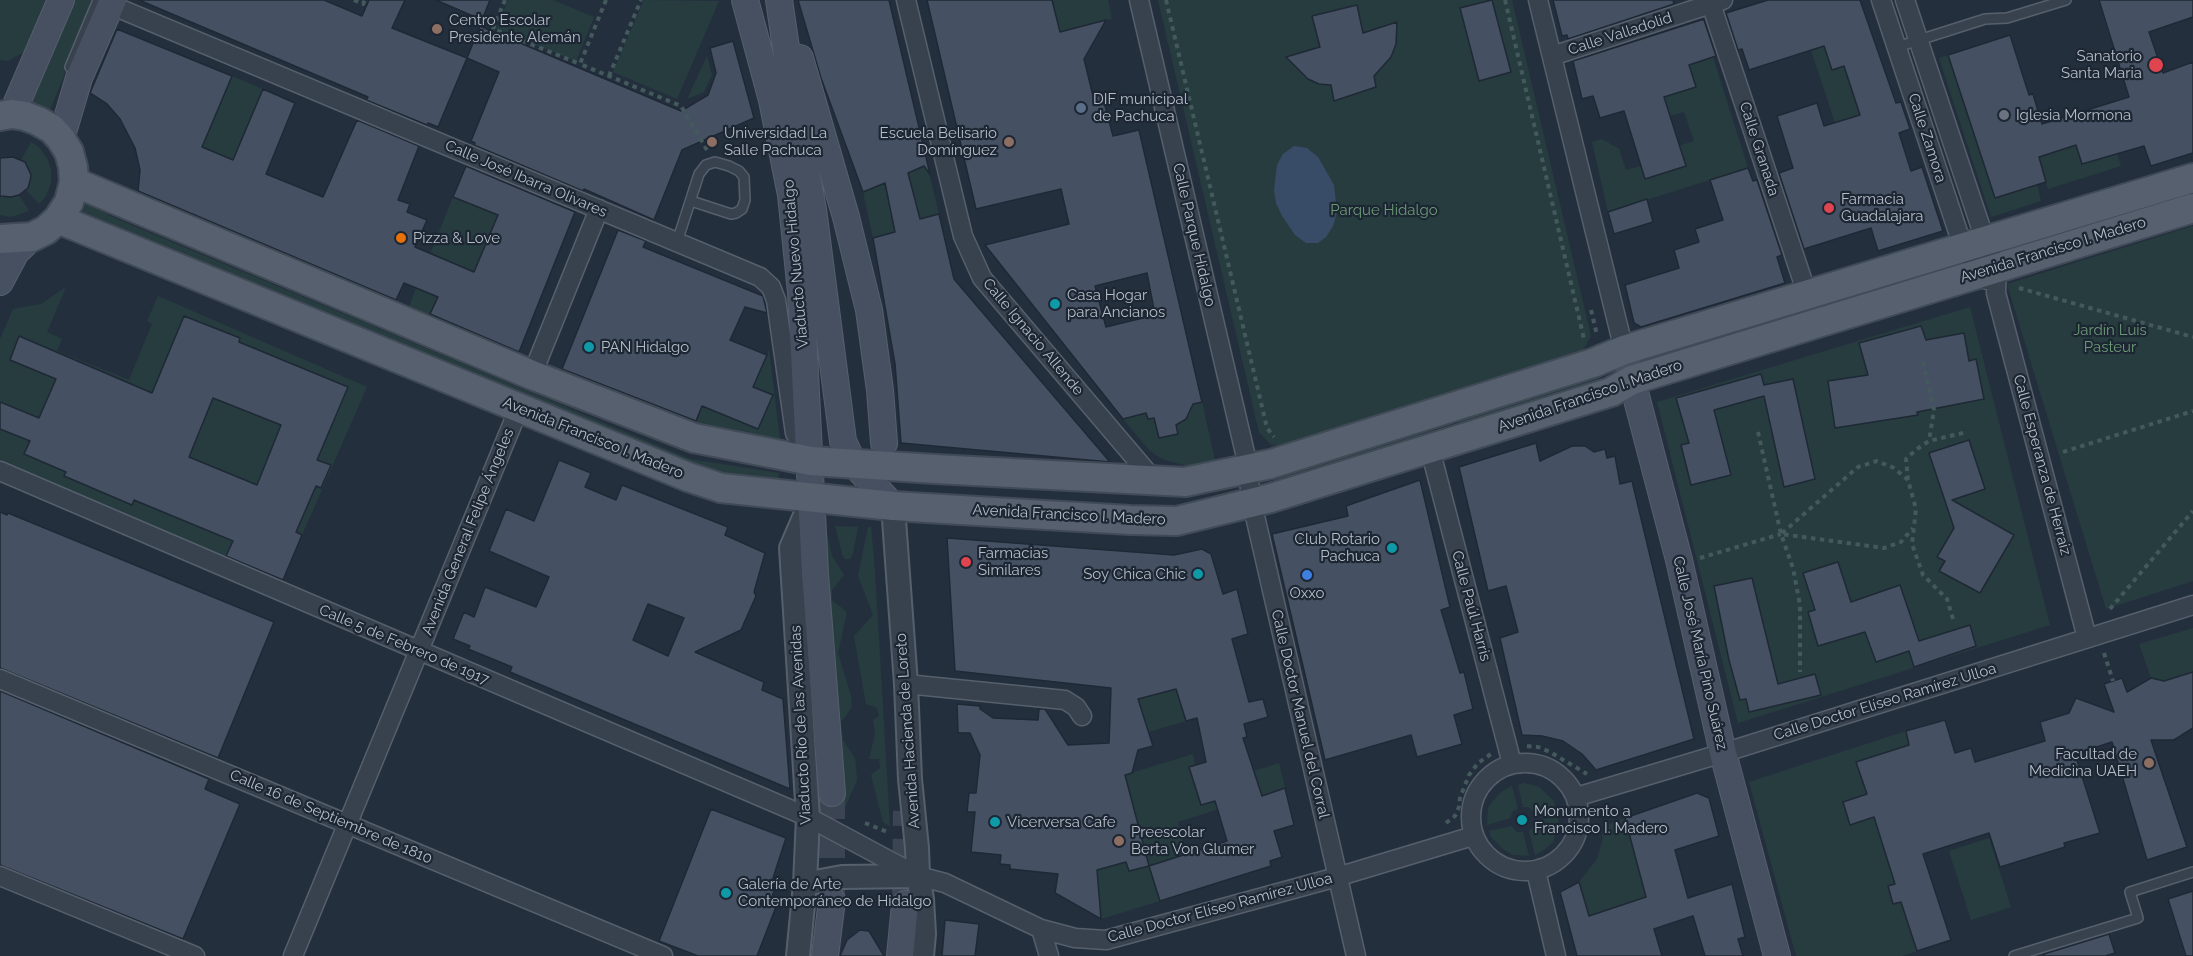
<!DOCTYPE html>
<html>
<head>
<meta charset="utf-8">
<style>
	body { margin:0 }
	canvas { display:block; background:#242f3e }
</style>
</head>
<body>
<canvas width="2193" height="956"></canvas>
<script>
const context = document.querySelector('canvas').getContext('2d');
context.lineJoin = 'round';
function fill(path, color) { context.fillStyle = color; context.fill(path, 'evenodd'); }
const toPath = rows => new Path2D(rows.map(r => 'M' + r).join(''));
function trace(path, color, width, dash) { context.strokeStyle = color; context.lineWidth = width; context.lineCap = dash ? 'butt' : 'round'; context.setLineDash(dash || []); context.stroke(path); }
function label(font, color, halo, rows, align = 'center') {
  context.font = font + ' Raleway,sans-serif'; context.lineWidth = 4.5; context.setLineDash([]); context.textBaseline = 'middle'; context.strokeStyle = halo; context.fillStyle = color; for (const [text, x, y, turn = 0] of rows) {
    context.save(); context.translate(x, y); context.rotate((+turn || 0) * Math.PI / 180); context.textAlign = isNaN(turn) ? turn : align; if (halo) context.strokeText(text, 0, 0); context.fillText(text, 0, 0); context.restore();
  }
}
const green = toPath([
	[0,0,50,0,29,49,8,61,0,60],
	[75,0,95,0,50,110,26,104,39,82],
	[508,0,553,0,594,17,576,61,496,29],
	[644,0,719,1,677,99,613,72],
	[1052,0,1108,0,1112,19,1060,32],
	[1158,0,1512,0,1591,336,1581,354,1286,446,1271,445,1259,432],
	[1812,10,1832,69,1844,66,1865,113,1835,123,1811,50],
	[1949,55,2037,184,2041,201,1991,217,1939,58],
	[707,56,712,75,704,92,687,99],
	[1713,57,1748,168,1608,212,1592,142,1602,139,1619,149,1626,170,1641,166,1645,179,1685,166,1679,146,1694,141,1684,112,1666,117,1660,98,1696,87,1689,65],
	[232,76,263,89,233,160,202,147],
	[31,142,39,147,47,158,51,170,51,183,46,196,39,204,26,190,30,181,31,175,29,168,21,160],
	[2076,145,2082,164,2117,154,2121,166,2048,189,2039,157],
	[927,165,939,214,920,219,895,232,873,238,863,192],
	[0,194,11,197,19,195,29,211,11,217,0,215],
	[453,197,498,215,474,272,430,254],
	[88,200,110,216,690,459,779,473,778,485,716,478,78,221],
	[2193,226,2193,581,2106,609,2007,284],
	[1965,262,1966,266,1651,360,1658,354],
	[66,287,47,332,62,339,57,351,129,380,152,324,147,321,158,296,367,387,302,535,270,522,242,520,225,558,0,461,0,339,13,309,41,304],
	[416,288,438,297,430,316,409,307],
	[1970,307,2050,625,1738,723,1657,402],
	[769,350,780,440,693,426,702,406,758,429,772,395,753,387],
	[1595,375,1599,383,1460,425,1458,418],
	[1202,402,1215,460,1190,467,1162,459,1150,451,1123,419,1146,413,1148,419,1154,418,1159,438,1178,434,1176,423,1185,420,1188,416,1185,405],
	[1432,425,1434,434,1276,484,1276,473],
	[825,525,832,556,844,575,832,590,832,600,847,612,838,653,851,696,852,707,841,722,843,740,855,758,857,780,844,810,816,796,840,798,828,619],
	[835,526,858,527,853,554,850,559,845,559,842,554],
	[868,527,871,527,875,572,890,827,883,822,871,775,880,768,879,759,869,759,875,734,873,720,879,716,877,708,866,704,854,636,873,615,858,576],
	[2193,628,2193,672,2162,682,2156,678,2151,678,2139,644],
	[1153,650,1176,688,1186,721,1148,732,1138,699,1166,692],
	[1906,731,1910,748,1857,762,1867,794,1843,802,1850,825,1874,817,1895,884,1888,886,1893,904,1901,902,1917,951,1902,956,1796,956,1749,782],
	[1193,754,1202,805,1259,787,1254,771,1279,763,1285,788,1178,822,1187,854,1149,866,1160,901,1101,919,1097,870,1126,862,1129,871,1149,866,1125,775],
	[1524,783,1539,787,1553,800,1556,807,1535,813,1528,807,1523,807,1518,785],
	[1512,786,1518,809,1513,811,1510,818,1487,825,1488,808,1492,802,1501,792],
	[1558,816,1559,823,1553,842,1544,850,1535,855,1529,831,1532,829,1536,821],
	[1625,818,1649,910,1622,905,1589,916,1579,882,1597,859,1602,842,1603,826],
	[1511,826,1517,832,1523,832,1529,856,1513,855,1504,850,1491,837,1489,831],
	[1989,838,2011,907,1971,920,1949,851]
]);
const water = toPath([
	[1294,146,1307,148,1318,157,1334,185,1337,212,1333,226,1326,237,1318,243,1306,243,1295,235,1282,216,1276,203,1274,190,1277,165,1283,154]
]);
const building = toPath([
	[139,0,324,0,362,16,369,0,405,0,392,28,467,58,438,127,428,123,427,125,366,100,368,97,139,0],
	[436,0,490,0,482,20,436,0],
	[798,0,889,0,930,174,924,166,908,173,920,219,939,214,954,279,1110,462,901,443,895,364,873,238,895,232,885,183,863,192,821,78,798,0],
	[927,0,1052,0,1060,32,1106,20,1084,59,1093,96,1102,94,1113,136,1139,130,1202,402,1193,404,1186,419,1176,425,1178,434,1159,438,1154,418,1148,419,1146,413,1123,419,985,245,1069,224,1061,189,976,209,927,0],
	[1147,273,1155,315,1106,327,1095,286,1147,273],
	[1492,0,1511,72,1479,81,1460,8,1492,0],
	[1553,0,1673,0,1674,4,1568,39,1567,35,1562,36,1553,0],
	[1768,0,1860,0,1896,103,1901,102,1910,129,1899,133,1911,171,1922,167,1943,231,1878,251,1871,228,1804,249,1779,173,1793,168,1777,116,1817,103,1824,126,1860,115,1844,66,1832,70,1824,46,1749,70,1742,49,1738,50,1726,13,1768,0],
	[2099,0,2193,0,2193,17,2149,32,2163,73,2193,62,2193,153,2151,166,2144,146,2082,164,2076,145,2039,157,2046,182,1995,198,1948,55,2010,35,2029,95,2033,94,2042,124,2129,97,2099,0],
	[1357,5,1363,33,1397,22,1396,44,1391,57,1374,76,1376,87,1334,101,1331,85,1319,84,1308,79,1286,57,1320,47,1312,16,1357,5],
	[1701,20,1704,20,1716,56,1689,65,1696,87,1664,97,1686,166,1645,179,1624,111,1600,118,1593,96,1582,99,1573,61,1701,20],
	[480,26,681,111,708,95,716,73,710,48,733,41,754,118,682,150,654,220,584,189,583,191,474,145,475,143,471,141,499,72,467,58,480,26],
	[117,29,232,76,202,147,233,160,263,89,295,103,266,174,323,197,357,120,419,146,398,200,410,204,407,212,427,220,415,247,474,272,498,215,453,197,466,166,575,212,519,352,430,314,438,297,404,283,396,300,138,191,140,170,135,148,120,119,107,104,90,93,117,29],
	[13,157,25,162,31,175,30,181,28,188,19,195,11,197,0,196,0,158,13,157],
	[1748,168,1753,181,1757,180,1782,255,1777,257,1785,283,1641,327,1634,323,1625,285,1679,268,1674,250,1699,242,1695,229,1723,220,1710,180,1748,168],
	[1647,199,1653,222,1614,234,1608,212,1647,199],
	[618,230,646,241,643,247,763,296,767,313,745,307,730,340,767,355,753,387,773,395,758,429,702,406,696,421,562,369,618,230],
	[184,316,240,338,239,342,348,387,317,460,331,465,321,488,316,486,296,532,302,535,283,580,226,556,233,541,134,500,132,505,64,476,66,472,24,454,30,441,0,429,0,402,39,418,56,379,10,360,19,336,152,393,184,316],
	[213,398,281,425,257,485,189,457,213,398],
	[1921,326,1926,340,1964,333,1969,361,1976,359,1984,399,1917,412,1918,415,1835,428,1828,381,1868,375,1859,343,1921,326],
	[1761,374,1764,385,1793,379,1815,479,1784,487,1764,396,1714,410,1731,475,1691,485,1681,445,1689,443,1676,398,1761,374],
	[1969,440,1985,489,1952,500,2014,535,1980,593,1939,571,1945,561,1937,557,1954,528,1929,453,1969,440],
	[1536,443,1540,461,1572,446,1585,446,1594,452,1605,449,1607,458,1615,456,1620,484,1632,481,1694,739,1596,770,1582,754,1563,741,1542,736,1522,735,1500,638,1518,632,1506,586,1488,591,1459,467,1536,443],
	[559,460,591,473,585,487,616,500,622,485,728,527,725,535,765,553,754,592,756,596,741,630,695,652,764,682,762,690,783,699,790,789,510,672,512,667,468,649,470,646,453,639,464,612,474,617,485,587,536,607,549,577,489,551,506,509,534,521,559,460],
	[648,604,684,618,668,656,633,640,648,604],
	[1420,480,1450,607,1441,610,1460,673,1464,672,1473,709,1454,715,1462,744,1417,757,1411,735,1325,760,1272,534,1348,516,1346,506,1420,480],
	[0,512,7,515,8,513,274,622,218,758,0,668,0,512],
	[947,538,1174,555,1202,549,1211,554,1223,594,1237,589,1248,634,1232,639,1249,702,1263,699,1268,717,1244,724,1247,737,1243,738,1262,796,1285,788,1294,825,1274,831,1282,857,1270,861,1271,866,1160,901,1149,866,1129,871,1126,862,1097,870,1101,919,1055,893,1058,874,1010,869,1010,865,1000,864,1001,855,971,852,975,812,967,812,969,793,976,793,980,755,970,733,958,733,957,704,980,706,980,709,993,718,1038,720,1039,709,1045,709,1068,745,1109,743,1111,688,955,671,947,538],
	[1176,689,1186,721,1197,718,1206,762,1189,767,1201,805,1215,801,1227,841,1149,866,1125,775,1132,773,1138,750,1153,746,1138,699,1176,689],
	[1838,562,1851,602,1900,585,1919,641,1970,625,1976,646,1914,667,1909,651,1876,662,1865,632,1818,646,1808,612,1815,610,1803,573,1838,562],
	[1752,578,1778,684,1815,674,1821,695,1749,712,1746,699,1740,700,1729,660,1714,586,1752,578],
	[2193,672,2193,728,2174,740,2151,740,2187,847,2147,860,2112,742,2075,754,2100,833,2064,843,2065,847,2000,867,1989,833,1923,854,1951,940,1917,951,1901,902,1893,904,1888,886,1895,884,1874,817,1850,825,1843,802,1867,794,1856,762,1909,745,1906,731,1945,720,1955,753,1971,748,1975,762,2045,741,2040,722,2069,713,2076,698,2114,712,2104,684,2122,678,2127,692,2151,678,2164,681,2193,672],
	[0,691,209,779,205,789,240,804,183,939,0,865,0,691],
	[1697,793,1709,798,1719,836,1675,850,1688,898,1732,884,1745,937,1738,939,1743,956,1705,956,1693,916,1654,929,1662,956,1577,956,1560,892,1579,882,1589,916,1646,897,1625,818,1697,793],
	[711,809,786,838,773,878,778,880,769,905,776,907,757,956,698,956,659,941,711,809],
	[2193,891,2193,956,2186,956,2168,899,2193,891],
	[945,920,979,924,975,956,942,956,945,920],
	[860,930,869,931,884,956,840,956,847,940,860,930],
	[2109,934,2115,953,2105,956,2044,956,2044,954,2109,934]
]);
const secondaryTunnel = toPath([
	[832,793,832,900],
	[905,904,906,811]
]);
const path = toPath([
	[354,0,363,4,365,0],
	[505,0,493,29,580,64],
	[606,0,580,64,681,106,707,150],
	[1166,0,1267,428,1274,437],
	[1505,0,1584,339,1583,341],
	[609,76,641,0],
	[2019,288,2193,337],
	[1591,310,1597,335],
	[1923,362,1934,410,1929,441],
	[1758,432,1781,534,1793,568,1800,605,1800,672],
	[2063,452,2193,411],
	[1908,480,1894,468,1877,461,1858,467,1781,534,1884,548,1901,542,1913,528],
	[1700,558,1781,534],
	[2110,609,2193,511],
	[1953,619,1947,599,1923,575,1912,544,1916,509,1908,480,1906,459,1917,449,1929,441,1967,432],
	[2104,653,2113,681],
	[1527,746,1538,747,1550,752,1587,774],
	[865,823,890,833],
	[1446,823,1455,816,1459,807,1460,798,1469,775,1478,763,1491,754]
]);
const service = toPath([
	[1897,47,1985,19,2007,18,2066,0],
	[70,67,98,0],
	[677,242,699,174,706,165,715,162,729,166,739,171,744,177,745,200,742,209,736,213,731,214,691,201],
	[2014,956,2138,918,2130,892,2193,872]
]);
const minor = toPath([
	[906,0,963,236,982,278,1153,479],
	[1139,0,1245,453,1252,503,1356,956],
	[1538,0,1624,350],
	[1881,0,1963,247,1987,280],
	[1905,0,1985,240,1997,267,1996,293,2087,638],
	[1711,4,1807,294],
	[111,5,760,277,771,287,776,300,795,433,807,455],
	[1552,56,1723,0],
	[532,375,599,209],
	[1430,449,1512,764],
	[0,471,808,817,918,876,945,883,1041,929,1075,938,1106,940,1337,877,1473,836],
	[0,679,663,956],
	[906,684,1065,700,1076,707,1082,716],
	'1471 817a54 54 0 1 1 108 0a54 54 0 1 1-108 0Z',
	[1576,797,1723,753,2193,605],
	[1536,871,1556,956],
	[0,876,195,956],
	[1041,929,1049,956],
	[293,956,519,408]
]);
const tertiary = toPath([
	[893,506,906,684,910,779,917,848,918,876,922,899,924,934,922,956],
	[805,884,842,877,918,876],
	[798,956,805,884,808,817,791,548,812,499]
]);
const secondary = toPath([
	[745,0,772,100,791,195,801,292,815,574,832,793],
	[779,0,797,123,813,209,843,441,853,463,893,506],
	[800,58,846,217,869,310,880,390,884,443],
	[12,114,61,0],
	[61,139,79,78,113,0],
	[0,282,16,252,32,237],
	[1624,350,1679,560,1723,753,1777,956],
	[825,956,832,900],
	[900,956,905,904]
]);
const primary = toPath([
	[0,116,12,114,25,116,38,121,52,129,61,139,69,152,73,167,74,182,69,202,58,219,46,230,32,237,0,239],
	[74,182,532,375,694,438,811,461,935,469,1185,482,1271,464,1593,363,1624,350,2193,178],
	[58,219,688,477,721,488,893,506,1130,520,1177,521,1271,498,1611,392,1632,380,2193,208]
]);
const markers = [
	[437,29,6,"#8d6e63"],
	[2156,65,8,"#e0444e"],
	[1081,108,6,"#5c6f8a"],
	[2004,115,6,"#6b7280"],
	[712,142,6,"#8d6e63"],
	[1009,142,6,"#8d6e63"],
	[1829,208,6,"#e0444e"],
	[401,238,6,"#e8710a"],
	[1055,304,6,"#0f9aa8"],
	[589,347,6,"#0f9aa8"],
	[1392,548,6,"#0f9aa8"],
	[966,562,6,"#e0444e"],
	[1198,574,6,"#0f9aa8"],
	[1307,575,6,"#3f7fe0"],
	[2149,763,6,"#8d6e63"],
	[1522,820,6,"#0f9aa8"],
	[995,822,6,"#0f9aa8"],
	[1119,841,6,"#8d6e63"],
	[726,893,6,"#0f9aa8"]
];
const poiNames = [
	["Centro Escolar",449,20],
	["Presidente Alemán",449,37],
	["Sanatorio",2142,56,"right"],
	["Santa Maria",2142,73,"right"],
	["DIF municipal",1093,99],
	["de Pachuca",1093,116],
	["Iglesia Mormona",2016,115],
	["Universidad La",724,133],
	["Salle Pachuca",724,150],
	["Escuela Belisario",997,133,"right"],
	["Domínguez",997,150,"right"],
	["Farmacia",1841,199],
	["Guadalajara",1841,216],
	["Pizza & Love",413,238],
	["Casa Hogar",1067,295],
	["para Ancianos",1067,312],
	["PAN Hidalgo",601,347],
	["Club Rotario",1380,539,"right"],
	["Pachuca",1380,556,"right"],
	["Farmacias",978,553],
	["Similares",978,570],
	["Soy Chica Chic",1186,574,"right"],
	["Oxxo",1307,593,"center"],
	["Facultad de",2137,754,"right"],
	["Medicina UAEH",2137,771,"right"],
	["Monumento a",1534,811],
	["Francisco I. Madero",1534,828],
	["Vicerversa Cafe",1007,822],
	["Preescolar",1131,832],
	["Berta Von Glumer",1131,849],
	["Galería de Arte",738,884],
	["Contemporáneo de Hidalgo",738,901]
];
const streetNames = [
	["Calle Valladolid",1620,34,-18],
	["Calle Zamora",1927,138,72],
	["Calle Granada",1759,149,72],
	["Calle José Ibarra Olivares",526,179,23],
	["Calle Parque Hidalgo",1194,235,77],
	["Avenida Francisco I. Madero",2053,250,-17],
	["Viaducto Nuevo Hidalgo",796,264,-95],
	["Calle Ignacio Allende",1033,337,50],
	["Avenida Francisco I. Madero",1590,396,-19],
	["Avenida Francisco I. Madero",593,438,22],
	["Calle Esperanza de Herraiz",2042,465,75],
	["Avenida Francisco I. Madero",1069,515,3],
	["Avenida General Felipe Ángeles",468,532,-68],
	["Calle Paúl Harris",1471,606,75],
	["Calle 5 de Febrero de 1917",404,645,23],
	["Calle José María Pino Suárez",1700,653,77],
	["Calle Doctor Elíseo Ramírez Ulloa",1885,702,-17],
	["Calle Doctor Manuel del Corral",1300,714,77],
	["Viaducto Río de las Avenidas",801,725,-93],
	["Avenida Hacienda de Loreto",908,731,-94],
	["Calle 16 de Septiembre de 1810",331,817,23],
	["Calle Doctor Elíseo Ramírez Ulloa",1220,908,-15]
];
const parkNames = [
	["Parque Hidalgo",1384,210],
	["Jardín Luis",2110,330],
	["Pasteur",2110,347]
];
fill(green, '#263c3f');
fill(water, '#394c67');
fill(building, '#455162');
trace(building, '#1f2835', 1.5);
trace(secondaryTunnel, '#3a4453', 26, [26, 13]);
trace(service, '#565f6c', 12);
trace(minor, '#565f6c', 21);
trace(tertiary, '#565f6c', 26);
trace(secondary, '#565f6c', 28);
trace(primary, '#414a57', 32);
trace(path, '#44595c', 4, [4.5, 4.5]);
trace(service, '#38414e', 9);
trace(minor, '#38414e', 18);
trace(tertiary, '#38414e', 22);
trace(secondary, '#465061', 26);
trace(primary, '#56606e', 28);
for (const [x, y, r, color] of markers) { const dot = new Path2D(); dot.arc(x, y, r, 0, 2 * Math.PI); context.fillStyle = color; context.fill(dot); trace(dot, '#1d2633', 2); }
label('15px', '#b4bcc9', '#1d2633', poiNames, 'left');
label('15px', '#b4bcc9', '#1d2633', streetNames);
label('15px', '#6b9a76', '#1d2633', parkNames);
</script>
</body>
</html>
